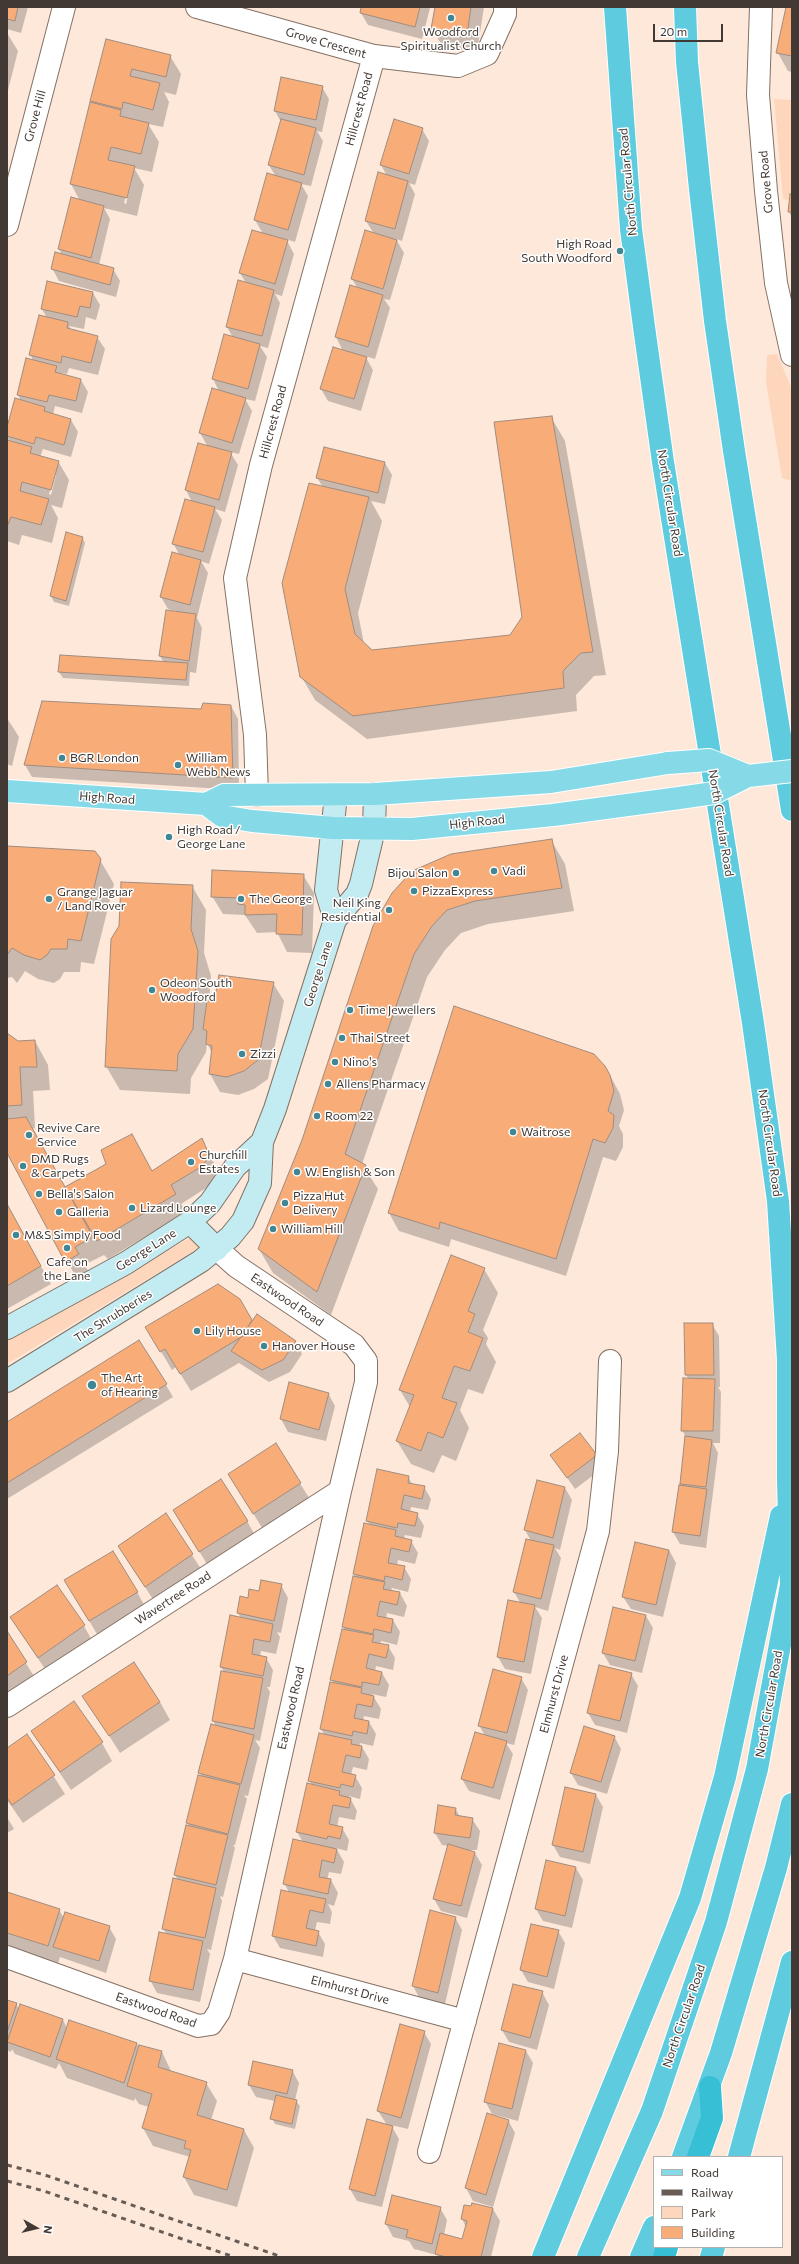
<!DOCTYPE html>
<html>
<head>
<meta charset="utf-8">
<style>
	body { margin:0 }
	#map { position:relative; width:799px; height:2264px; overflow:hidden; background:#fde8da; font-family:Commissioner,sans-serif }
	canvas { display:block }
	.frame { position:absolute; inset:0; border:8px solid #423934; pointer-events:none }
	.legend { position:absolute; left:653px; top:2156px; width:130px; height:92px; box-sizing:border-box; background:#fff; border:1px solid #b3b0ae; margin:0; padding:5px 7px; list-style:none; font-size:12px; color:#423934 }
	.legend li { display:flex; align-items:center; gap:8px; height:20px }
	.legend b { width:20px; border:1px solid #b3b0ae }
	.north { position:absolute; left:16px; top:2208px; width:40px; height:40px; -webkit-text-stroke:3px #fff; paint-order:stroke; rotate:98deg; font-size:11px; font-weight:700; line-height:16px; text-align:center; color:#423934 }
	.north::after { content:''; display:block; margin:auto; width:14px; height:18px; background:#423934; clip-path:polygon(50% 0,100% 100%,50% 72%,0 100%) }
	.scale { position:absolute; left:653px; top:24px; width:70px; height:18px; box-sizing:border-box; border:2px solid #423934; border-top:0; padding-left:5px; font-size:12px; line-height:14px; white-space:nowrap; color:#423934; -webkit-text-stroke:3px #fff; paint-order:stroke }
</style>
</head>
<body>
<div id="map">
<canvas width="799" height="2264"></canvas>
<div class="frame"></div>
<ul class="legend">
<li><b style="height:5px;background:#86d9e6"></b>Road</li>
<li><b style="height:5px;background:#685c55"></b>Railway</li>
<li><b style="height:11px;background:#fed6bb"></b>Park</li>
<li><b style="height:11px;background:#f8ad79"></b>Building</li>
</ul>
<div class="north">N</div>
<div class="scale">20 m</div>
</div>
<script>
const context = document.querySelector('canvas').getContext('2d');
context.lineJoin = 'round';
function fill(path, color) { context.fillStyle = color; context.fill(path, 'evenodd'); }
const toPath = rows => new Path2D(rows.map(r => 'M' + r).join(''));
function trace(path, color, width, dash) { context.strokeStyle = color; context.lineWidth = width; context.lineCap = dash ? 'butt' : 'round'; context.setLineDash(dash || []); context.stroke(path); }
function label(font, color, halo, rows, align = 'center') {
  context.font = font + ' Commissioner,sans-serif'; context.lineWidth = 3; context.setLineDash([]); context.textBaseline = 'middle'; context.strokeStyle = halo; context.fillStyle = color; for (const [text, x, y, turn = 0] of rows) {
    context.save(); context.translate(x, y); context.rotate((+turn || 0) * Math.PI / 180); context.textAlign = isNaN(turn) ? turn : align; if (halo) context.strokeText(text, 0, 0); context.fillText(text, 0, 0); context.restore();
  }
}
const green = toPath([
	[774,99,792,100,792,194,790,194,789,200,783,199],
	[777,354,792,389,792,481,782,478,766,382,767,355],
	[192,1237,200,1247,7,1364,7,1339]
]);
const shadow = toPath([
	[7,7,28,7,21,33,7,29],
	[362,7,430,7,430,8,422,39,368,25,361,13],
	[436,7,484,7,477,52,443,47,432,29],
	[787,7,792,7,792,72,788,71,778,53],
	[7,33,18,51,7,94],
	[106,40,170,56,181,74,176,95,164,92,169,102,163,127,148,124,159,142,152,172,134,168,144,185,137,216,104,208,110,219,99,265,113,269,120,281,116,297,59,281,52,268,62,255,59,249,72,199,80,201,71,184,94,104,91,101],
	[130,180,132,180,126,204,124,203],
	[322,87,329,99,322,132,317,131,323,141,311,186,301,184,308,196,295,242,286,239,294,254,282,296,275,294,280,303,268,348,260,346,267,357,255,401,245,399,252,411,239,454,230,452,238,465,225,512,215,509,222,520,209,564,201,561,208,573,197,618,202,628,196,673,190,672,189,686,63,678,59,672,60,657,164,663,160,656,176,611,168,609,161,597,180,556,173,543,192,502,186,490,208,447,200,433,219,391,213,379,225,335,233,338,227,327,246,283,240,273,263,234,255,220,268,175,276,177,269,165,281,122,275,111],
	[422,129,429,141,415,185,409,183,415,194,402,241,396,239,404,253,390,300,384,299,390,308,375,359,365,356,373,370,361,411,328,401,321,389,343,351,336,337,358,289,352,279,374,234,366,221,387,176,381,165],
	[792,195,792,217,789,212],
	[93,293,100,305,96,320,86,317,84,329,69,326,72,331,97,337,105,349,98,375,69,368,67,374,60,373,61,375,81,380,88,392,82,413,55,406,53,415,71,420,78,432,71,457,43,449,40,457,58,461,69,480,62,508,51,505,58,518,52,543,22,535,19,545,7,541,7,441,10,442,7,437,7,430,21,401,18,395,33,360,30,354,47,318,42,309],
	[54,475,56,475,51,495,49,494],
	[551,417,565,441,606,675,594,676,576,695,577,711,367,739,315,700,301,676,323,487,317,478,385,463,392,475,385,504,371,501,382,521,358,613,364,644,372,651,511,636,523,617],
	[82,537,85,543,69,606,54,602,51,596],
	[231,706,238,719,239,790,32,777,25,765,202,710],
	[7,718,19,737,12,766,7,764],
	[551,840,565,864,574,911,488,924,461,933,445,950,427,977,362,1164,378,1189,331,1315,273,1273,259,1249,303,1140,374,926],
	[7,847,100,860,114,884,94,964,81,962,80,972,64,972,60,979,54,983,38,979,25,971,17,983,12,977,7,978],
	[303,875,314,893,312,953,287,952,277,932,257,933,245,915,223,914,212,896],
	[192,886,206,910,204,953,211,976,209,1003,215,1003,273,983,284,1001,268,1079,254,1089,238,1095,220,1092,210,1074,212,1053,207,1043,206,1052,191,1078,190,1094,120,1090,106,1066],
	[7,1034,17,1042,35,1041,48,1065,50,1090,33,1091,35,1128,32,1129,65,1188,152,1173,202,1140,218,1171,214,1183,181,1204,186,1212,108,1259,104,1255,88,1263,85,1265,89,1273,77,1279,7,1151],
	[605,1066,620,1094,624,1110,619,1126,623,1134,623,1147,616,1161,603,1157,566,1276,451,1239,449,1247,399,1231,389,1213],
	[7,1206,51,1284,7,1309],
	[484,1269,498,1293,483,1330,488,1338,486,1344,496,1362,483,1394,468,1389,460,1410,469,1428,456,1461,442,1455,434,1473,411,1464,397,1441,410,1407,400,1390],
	[239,1300,252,1322,295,1342,302,1354,290,1372,269,1382,239,1363,191,1391,176,1367,172,1370,157,1345],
	[712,1324,719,1336,720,1387,718,1387,721,1392,720,1443,713,1443,718,1453,706,1548,680,1544,673,1532,686,1437,682,1430,689,1379,686,1375],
	[289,1383,328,1393,335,1406,326,1441,288,1432,281,1419],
	[166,1385,173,1397,7,1499,7,1423],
	[276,1445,311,1501,264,1531,240,1492],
	[551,1455,596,1456,603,1468,575,1489],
	[408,1477,413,1485,424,1487,431,1499,428,1510,411,1507,410,1512,417,1514,424,1526,421,1538,405,1535,404,1539,411,1541,418,1553,415,1564,398,1560,397,1566,404,1567,411,1579,408,1592,392,1588,391,1592,400,1593,407,1606,404,1617,387,1613,386,1619,393,1620,400,1632,397,1645,381,1641,380,1644,388,1646,395,1658,393,1670,376,1666,375,1671,382,1673,389,1685,386,1697,372,1694,381,1709,379,1719,364,1716,363,1721,369,1722,376,1734,373,1746,360,1743,359,1746,362,1747,369,1759,367,1770,353,1767,351,1775,355,1776,362,1788,360,1799,349,1796,357,1811,355,1820,339,1817,337,1827,342,1828,349,1840,347,1851,336,1848,344,1862,341,1874,329,1872,327,1880,331,1880,338,1893,334,1906,328,1904,332,1912,330,1924,317,1922,315,1931,318,1932,325,1944,323,1957,280,1948,273,1936,282,1891,289,1892,284,1883,303,1842,297,1832,312,1786,310,1781,325,1736,321,1729,334,1684,332,1680,356,1578,354,1574,370,1525,367,1521],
	[537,1481,565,1488,572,1500,560,1550,555,1548,561,1558,548,1611,535,1607,542,1618,531,1674,505,1669,498,1657,521,1604,514,1592,531,1541,525,1530],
	[166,1515,203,1572,156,1604,119,1547],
	[247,1521,257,1539,210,1569,185,1528],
	[669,1550,676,1563,663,1617,631,1609,623,1597],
	[281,1585,288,1598,281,1633,277,1632,280,1637,276,1654,261,1651,260,1657,266,1658,273,1670,270,1687,267,1687,270,1692,260,1741,255,1740,260,1748,248,1796,244,1795,247,1799,235,1845,233,1845,235,1848,223,1897,220,1896,222,1901,211,1950,207,1949,210,1954,200,2002,157,1993,150,1980,166,1934,163,1928,178,1880,175,1875,187,1826,190,1827,187,1823,202,1777,200,1773,216,1727,213,1720,224,1672,221,1667,241,1618,238,1613,249,1599,260,1592],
	[137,1592,147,1610,100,1639,76,1599],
	[614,1608,646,1616,653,1628,642,1673,610,1665,603,1653],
	[11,1618,84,1626,94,1644,49,1675],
	[7,1633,37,1681,7,1701],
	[631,1674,638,1686,627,1733,595,1725,588,1713],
	[521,1678,528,1690,514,1745,506,1743,513,1754,500,1800,469,1791,462,1779,485,1736,479,1725],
	[84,1696,160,1702,170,1720,120,1753],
	[32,1731,102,1743,112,1761,71,1790],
	[27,1735,65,1794,23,1823,7,1800,7,1749],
	[614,1736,621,1749,607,1794,578,1785,571,1773],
	[596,1795,603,1807,590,1864,560,1857,553,1845],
	[455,1808,460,1817,472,1819,480,1831,477,1850,465,1850,475,1853,482,1865,467,1918,441,1911,434,1899,449,1846,442,1845,435,1833],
	[7,1817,14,1829,7,1833],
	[576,1868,583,1880,572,1928,543,1921,536,1909],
	[7,1893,59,1910,64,1918,109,1927,116,1939,106,1973,60,1957,58,1964,7,1947],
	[431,1911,455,1917,462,1930,445,2004,420,1999,413,1986],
	[558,1931,565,1943,554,1989,528,1982,521,1970],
	[542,1992,549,2005,537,2050,509,2042,502,2030],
	[7,2001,16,2004,19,2009,63,2020,67,2028,137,2044,139,2049,140,2046,162,2052,172,2073,206,2083,217,2101,211,2120,244,2130,254,2148,237,2207,194,2195,184,2177,190,2157,153,2146,143,2128,149,2107,139,2104,135,2098,134,2101,67,2078,59,2063,56,2069,15,2054,12,2049,11,2052,7,2050],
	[424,2032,431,2044,408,2129,391,2125,399,2139,382,2207,357,2201,350,2189,387,2125,378,2111],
	[500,2044,526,2051,533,2063,518,2121,492,2114,485,2101],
	[292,2070,299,2083,295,2100,300,2106,295,2129,275,2124,272,2118,275,2101,256,2097,249,2085],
	[487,2114,508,2120,515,2133,493,2207,473,2201,466,2188],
	[393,2196,440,2208,447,2220,444,2235,463,2240,466,2227,462,2219,493,2209,500,2221,491,2257,438,2257,437,2255,414,2249,409,2241,393,2237,386,2224]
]);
const building = toPath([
	[7,7,18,7,15,21,7,19,7,7],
	[361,7,420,7,415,27,360,13,361,7],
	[435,7,471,7,467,35,431,29,435,7],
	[786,7,792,7,792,56,776,53,786,7],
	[106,39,171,55,166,77,132,69,130,76,160,83,153,110,123,102,122,109,90,101,106,39],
	[281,77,323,86,316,120,274,111,281,77],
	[90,102,121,110,120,116,149,123,141,154,111,147,108,160,135,166,127,198,70,184,90,102],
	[281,119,316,128,304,175,268,165,281,119],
	[394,119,423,128,409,174,380,165,394,119],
	[378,172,408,181,395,229,365,221,378,172],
	[267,173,302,183,288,230,254,220,267,173],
	[790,194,792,194,792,212,788,212,790,194],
	[71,197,104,206,91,258,58,249,71,197],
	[252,230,288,240,275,284,239,273,252,230],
	[365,230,397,240,383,289,351,279,365,230],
	[55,252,114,268,110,285,51,269,55,252],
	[238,280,274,290,262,336,226,327,238,280],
	[47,281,93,292,90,308,80,306,77,317,41,309,47,281],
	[350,285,383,295,368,347,335,337,350,285],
	[39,315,68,322,67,328,98,336,91,363,62,356,61,363,29,355,39,315],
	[224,334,260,344,248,389,212,379,224,334],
	[333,347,367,357,354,399,320,389,333,347],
	[26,358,57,366,55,372,81,379,76,401,49,395,47,402,17,395,26,358],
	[212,388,246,398,232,443,199,433,212,388],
	[15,398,45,407,44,411,71,419,64,445,36,437,34,444,7,436,7,427,15,398],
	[552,416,593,652,581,653,563,671,564,688,353,716,300,677,282,583,309,483,369,497,345,589,355,634,372,650,510,635,522,617,494,422,552,416],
	[7,440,32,447,30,453,59,461,51,490,22,482,20,491,49,499,41,525,11,517,7,527,7,440],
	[198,443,232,452,219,500,185,490,198,443],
	[324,447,385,462,378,493,316,478,324,447],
	[185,499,215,507,203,552,172,544,185,499],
	[66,532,83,537,66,601,50,596,66,532],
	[172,552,201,560,190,605,160,597,172,552],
	[166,610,196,614,189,661,159,656,166,610],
	[60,655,188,663,186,680,58,672,60,655],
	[42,701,201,709,203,703,231,705,233,778,24,765,42,701],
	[552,839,562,888,475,901,447,910,432,926,414,954,345,1154,366,1165,317,1292,258,1249,302,1140,373,926,392,893,412,871,451,854,552,839],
	[7,846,95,851,101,859,81,941,68,939,67,949,51,949,47,955,40,960,24,955,12,948,7,955,7,846],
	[212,870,304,874,302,935,276,934,277,914,245,915,245,905,238,904,238,898,211,897,212,870],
	[121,882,193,885,191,929,198,951,193,1029,178,1054,177,1071,105,1067,111,939,119,926,121,882],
	[219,975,274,982,258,1060,244,1071,227,1077,209,1074,212,1046,206,1044,207,1031,203,1029,207,1001,214,1002,219,975],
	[454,1006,594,1054,605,1066,610,1075,614,1091,608,1111,614,1115,613,1128,605,1143,593,1139,556,1259,440,1222,439,1229,388,1213,454,1006],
	[7,1033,18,1041,35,1040,37,1067,20,1067,22,1105,7,1106,7,1033],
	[26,1117,93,1237,75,1247,79,1254,65,1262,7,1153,7,1119,26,1117],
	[132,1134,152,1171,202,1138,208,1152,207,1158,204,1165,171,1185,176,1194,97,1241,65,1187,106,1164,101,1150,132,1134],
	[7,1204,41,1266,7,1286,7,1204],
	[451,1255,485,1268,468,1311,475,1314,468,1332,483,1338,470,1371,454,1366,442,1398,457,1403,443,1438,428,1432,421,1451,396,1441,414,1395,399,1390,451,1255],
	[218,1284,240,1299,252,1320,243,1336,180,1374,165,1349,160,1352,145,1327,218,1284],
	[257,1314,296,1341,283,1360,262,1370,231,1351,257,1314],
	[684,1323,713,1323,714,1375,685,1375,684,1323],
	[139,1340,167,1384,7,1483,7,1422,139,1340],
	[683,1378,715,1379,713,1431,681,1431,683,1378],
	[289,1382,329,1393,319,1430,280,1419,289,1382],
	[580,1433,597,1455,567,1478,550,1455,580,1433],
	[685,1436,712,1440,706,1487,680,1484,685,1436],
	[276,1443,301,1483,253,1514,228,1474,276,1443],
	[377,1469,409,1476,408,1483,425,1486,422,1499,404,1495,401,1509,418,1513,415,1526,398,1523,397,1528,366,1521,377,1469],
	[221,1479,248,1521,199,1552,173,1510,221,1479],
	[537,1480,565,1487,553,1538,524,1530,537,1480],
	[679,1485,707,1489,700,1536,672,1532,679,1485],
	[166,1513,193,1554,145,1587,118,1546,166,1513],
	[364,1523,396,1530,395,1536,412,1540,409,1552,391,1548,388,1563,405,1566,402,1580,385,1576,384,1581,353,1574,364,1523],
	[526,1539,554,1545,541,1599,513,1592,526,1539],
	[635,1542,669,1550,656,1605,622,1597,635,1542],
	[113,1551,138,1592,89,1621,64,1580,113,1551],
	[353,1576,385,1582,383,1589,400,1592,397,1605,380,1601,377,1616,393,1619,391,1633,374,1629,373,1634,342,1627,353,1576],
	[261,1580,282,1584,274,1621,237,1613,240,1596,248,1598,249,1589,259,1591,261,1580],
	[57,1585,85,1625,38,1658,10,1617,57,1585],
	[508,1600,535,1605,524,1662,497,1657,508,1600],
	[613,1607,646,1615,635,1661,602,1653,613,1607],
	[230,1615,273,1624,270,1642,254,1639,252,1654,267,1657,263,1676,220,1667,230,1615],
	[342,1629,374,1635,372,1642,389,1645,386,1658,369,1654,366,1668,382,1672,379,1685,362,1682,362,1687,330,1680,342,1629],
	[7,1631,27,1662,7,1676,7,1631],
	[134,1662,160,1702,109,1736,82,1696,134,1662],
	[599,1665,632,1673,620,1721,587,1713,599,1665],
	[493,1669,522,1677,507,1733,478,1726,493,1669],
	[221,1671,263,1678,254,1729,212,1721,221,1671],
	[330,1682,362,1688,361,1693,374,1696,372,1707,357,1704,354,1718,369,1721,367,1734,353,1731,352,1736,320,1729,330,1682],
	[74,1701,103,1742,60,1772,31,1731,74,1701],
	[211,1724,254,1735,241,1784,198,1773,211,1724],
	[584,1726,615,1736,601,1782,570,1773,584,1726],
	[475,1732,507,1741,493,1788,461,1779,475,1732],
	[319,1733,352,1740,351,1744,362,1746,360,1758,346,1755,342,1772,356,1775,353,1787,341,1784,340,1788,308,1781,319,1733],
	[27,1734,55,1775,12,1805,7,1798,7,1748,27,1734],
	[198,1775,240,1785,228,1834,186,1823,198,1775],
	[307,1783,340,1791,339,1795,351,1798,349,1808,333,1805,329,1824,343,1827,340,1839,328,1836,327,1839,296,1832,307,1783],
	[565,1787,596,1794,583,1852,552,1845,565,1787],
	[438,1805,456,1808,455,1815,473,1818,470,1838,434,1833,438,1805],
	[186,1825,228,1835,216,1885,174,1875,186,1825],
	[293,1839,337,1849,334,1863,322,1860,319,1877,331,1879,328,1894,283,1884,293,1839],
	[448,1844,475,1852,461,1906,433,1899,448,1844],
	[546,1860,576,1867,565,1916,535,1909,546,1860],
	[173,1878,216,1888,205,1938,162,1929,173,1878],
	[281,1890,326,1899,323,1913,310,1910,306,1928,319,1931,316,1946,272,1936,281,1890],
	[7,1892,60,1909,48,1946,7,1933,7,1892],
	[430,1910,456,1917,438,1993,412,1986,430,1910],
	[65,1912,110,1926,99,1961,53,1947,65,1912],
	[531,1924,559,1930,547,1977,520,1970,531,1924],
	[159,1932,203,1941,193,1990,149,1981,159,1932],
	[513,1984,543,1991,530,2038,501,2030,513,1984],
	[7,2000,17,2003,7,2032,7,2000],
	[20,2004,63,2019,50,2057,7,2042,20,2004],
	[69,2020,137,2043,124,2083,56,2059,69,2020],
	[400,2024,425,2031,401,2118,377,2111,400,2024],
	[499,2043,526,2050,512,2109,484,2102,499,2043],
	[139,2045,162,2051,158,2067,207,2082,197,2115,244,2129,227,2190,183,2177,191,2150,184,2148,186,2141,142,2128,152,2094,127,2086,139,2045],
	[253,2061,293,2070,287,2094,248,2085,253,2061],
	[276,2095,297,2100,292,2124,270,2119,276,2095],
	[487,2113,509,2120,486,2195,465,2188,487,2113],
	[367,2119,393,2126,375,2196,349,2189,367,2119],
	[392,2195,441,2207,432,2244,406,2237,408,2230,385,2224,392,2195],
	[472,2203,493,2208,481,2257,446,2257,435,2254,440,2233,462,2239,467,2221,461,2219,464,2205,471,2206,472,2203]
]);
const minor = toPath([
	[197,7,374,56,458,66,487,54,505,14,505,7],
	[761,7,758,95,766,191,776,283,792,355],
	[7,225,64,7],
	[257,795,255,735,235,578,261,465,374,56],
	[7,1706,340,1491],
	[7,1957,198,2026,211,2024,219,2012,235,1959,340,1491,366,1382,366,1361,354,1345,236,1266,217,1249],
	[235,1959,465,2021],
	[429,2152,598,1531,607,1451,610,1361]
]);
const secondary = toPath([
	[335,920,326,890,336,795],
	[190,1222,217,1249],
	[7,1328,126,1263,190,1222,210,1203,235,1167,262,1142],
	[7,1381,201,1261,230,1237,243,1221,260,1183,262,1142,275,1109,335,920,357,894,361,884,374,829,375,794]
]);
const primary = toPath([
	[7,791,206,804,224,795,375,794,551,782,668,763],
	[206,804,222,816,252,821,333,828,412,829,553,815,672,799]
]);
const trunk = toPath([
	[685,7,687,62,700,189,715,321,734,451,792,810],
	[683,2157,721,2053,776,1868,792,1804],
	[739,2157,792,1962],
	[543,2257,690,1898,725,1777,781,1516],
	[588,2257,652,2111,716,1922,757,1769,791,1585,788,1482,788,1360,778,1201,753,1023,663,462,645,334,631,229,615,7],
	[641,2257,654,2227],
	[711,2257,714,2247]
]);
const motorway = toPath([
	[698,2157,712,2118,710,2087],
	[664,2257,667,2247]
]);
const rail = toPath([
	[7,2165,45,2175,282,2257],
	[7,2181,44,2191,234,2257]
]);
const primaryBridge = toPath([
	[668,763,709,760,748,776],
	[672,799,714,793,748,776,792,771]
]);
const markers = [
	[451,18,4,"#418793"],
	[620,251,4,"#418793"],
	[62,758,4,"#418793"],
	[178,765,4,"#418793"],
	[169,837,4,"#418793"],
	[494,871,4,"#418793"],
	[456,873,4,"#418793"],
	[414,891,4,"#418793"],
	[49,899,4,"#418793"],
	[241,899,4,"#418793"],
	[389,910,4,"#418793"],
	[152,990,4,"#418793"],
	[350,1010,4,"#418793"],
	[342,1038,4,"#418793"],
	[242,1054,4,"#418793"],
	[335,1062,4,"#418793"],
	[328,1084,4,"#418793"],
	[317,1116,4,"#418793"],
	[513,1132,4,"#418793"],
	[29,1135,4,"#418793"],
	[191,1162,4,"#418793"],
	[23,1166,4,"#418793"],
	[297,1172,4,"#418793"],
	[39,1194,4,"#418793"],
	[285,1203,4,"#418793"],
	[132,1208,4,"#418793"],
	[59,1212,4,"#418793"],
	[273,1229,4,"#418793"],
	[16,1235,4,"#418793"],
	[67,1248,4,"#418793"],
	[197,1331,4,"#418793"],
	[264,1346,4,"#418793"],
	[92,1385,5,"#418793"]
];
const poiNames = [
	["Woodford",451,32,"center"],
	["Spiritualist Church",451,46,"center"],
	["High Road",612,244,"right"],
	["South Woodford",612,258,"right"],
	["BGR London",70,758],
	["William",186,758],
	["Webb News",186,772],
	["High Road /",177,830],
	["George Lane",177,844],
	["Vadi",502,871],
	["Bijou Salon",448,873,"right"],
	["PizzaExpress",422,891],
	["Grange Jaguar",57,892],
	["/ Land Rover",57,906],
	["The George",249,899],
	["Neil King",381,903,"right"],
	["Residential",381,917,"right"],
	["Odeon South",160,983],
	["Woodford",160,997],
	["Time Jewellers",358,1010],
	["Thai Street",350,1038],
	["Zizzi",250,1054],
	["Nino's",343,1062],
	["Allens Pharmacy",336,1084],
	["Room 22",325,1116],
	["Revive Care",37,1128],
	["Service",37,1142],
	["Waitrose",521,1132],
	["Churchill",199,1155],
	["Estates",199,1169],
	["DMD Rugs",31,1159],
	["& Carpets",31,1173],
	["W. English & Son",305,1172],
	["Bella's Salon",47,1194],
	["Pizza Hut",293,1196],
	["Delivery",293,1210],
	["Lizard Lounge",140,1208],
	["Galleria",67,1212],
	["William Hill",281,1229],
	["M&S Simply Food",24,1235],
	["Cafe on",67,1262,"center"],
	["the Lane",67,1276,"center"],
	["Lily House",205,1331],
	["Hanover House",272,1346],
	["The Art",101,1378],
	["of Hearing",101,1392]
];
const streetNames = [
	["Grove Crescent",326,43,16],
	["Hillcrest Road",359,109,-75],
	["Grove Hill",35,116,-75],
	["North Circular Road",628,182,-95],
	["Grove Road",766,182,-95],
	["Hillcrest Road",273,422,-75],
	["North Circular Road",670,503,81],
	["High Road",107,798,4],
	["High Road",477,822,-6],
	["North Circular Road",721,823,81],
	["George Lane",318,974,-72],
	["North Circular Road",770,1143,82],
	["George Lane",146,1250,-32],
	["Eastwood Road",287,1300,34],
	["The Shrubberies",113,1316,-32],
	["Wavertree Road",173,1598,-33],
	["Elmhurst Drive",554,1694,-75],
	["North Circular Road",769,1704,-80],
	["Eastwood Road",291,1708,-77],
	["Elmhurst Drive",350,1990,15],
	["Eastwood Road",156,2010,19],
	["North Circular Road",684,2016,-71]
];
fill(green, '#fed6bb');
fill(shadow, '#0003');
fill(building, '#f8ad79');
trace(building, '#a08c7f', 1);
trace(minor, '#847164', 24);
trace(secondary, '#847164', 24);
trace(primary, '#fff', 24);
trace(trunk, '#fff', 24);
trace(motorway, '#fff', 24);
trace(minor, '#fff', 22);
trace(secondary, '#c3ecf2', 22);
trace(primary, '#86d9e6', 22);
trace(trunk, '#5eccde', 22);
trace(motorway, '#36bfd5', 22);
trace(rail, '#685c55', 3, [5, 5]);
trace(primaryBridge, '#fff', 24, []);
trace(primaryBridge, '#86d9e6', 22);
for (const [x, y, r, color] of markers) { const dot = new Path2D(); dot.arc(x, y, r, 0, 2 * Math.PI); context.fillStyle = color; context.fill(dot); trace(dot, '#fff', 1.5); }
label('12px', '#423934', '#fff', poiNames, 'left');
label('12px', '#423934', '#fff', streetNames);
</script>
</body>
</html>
